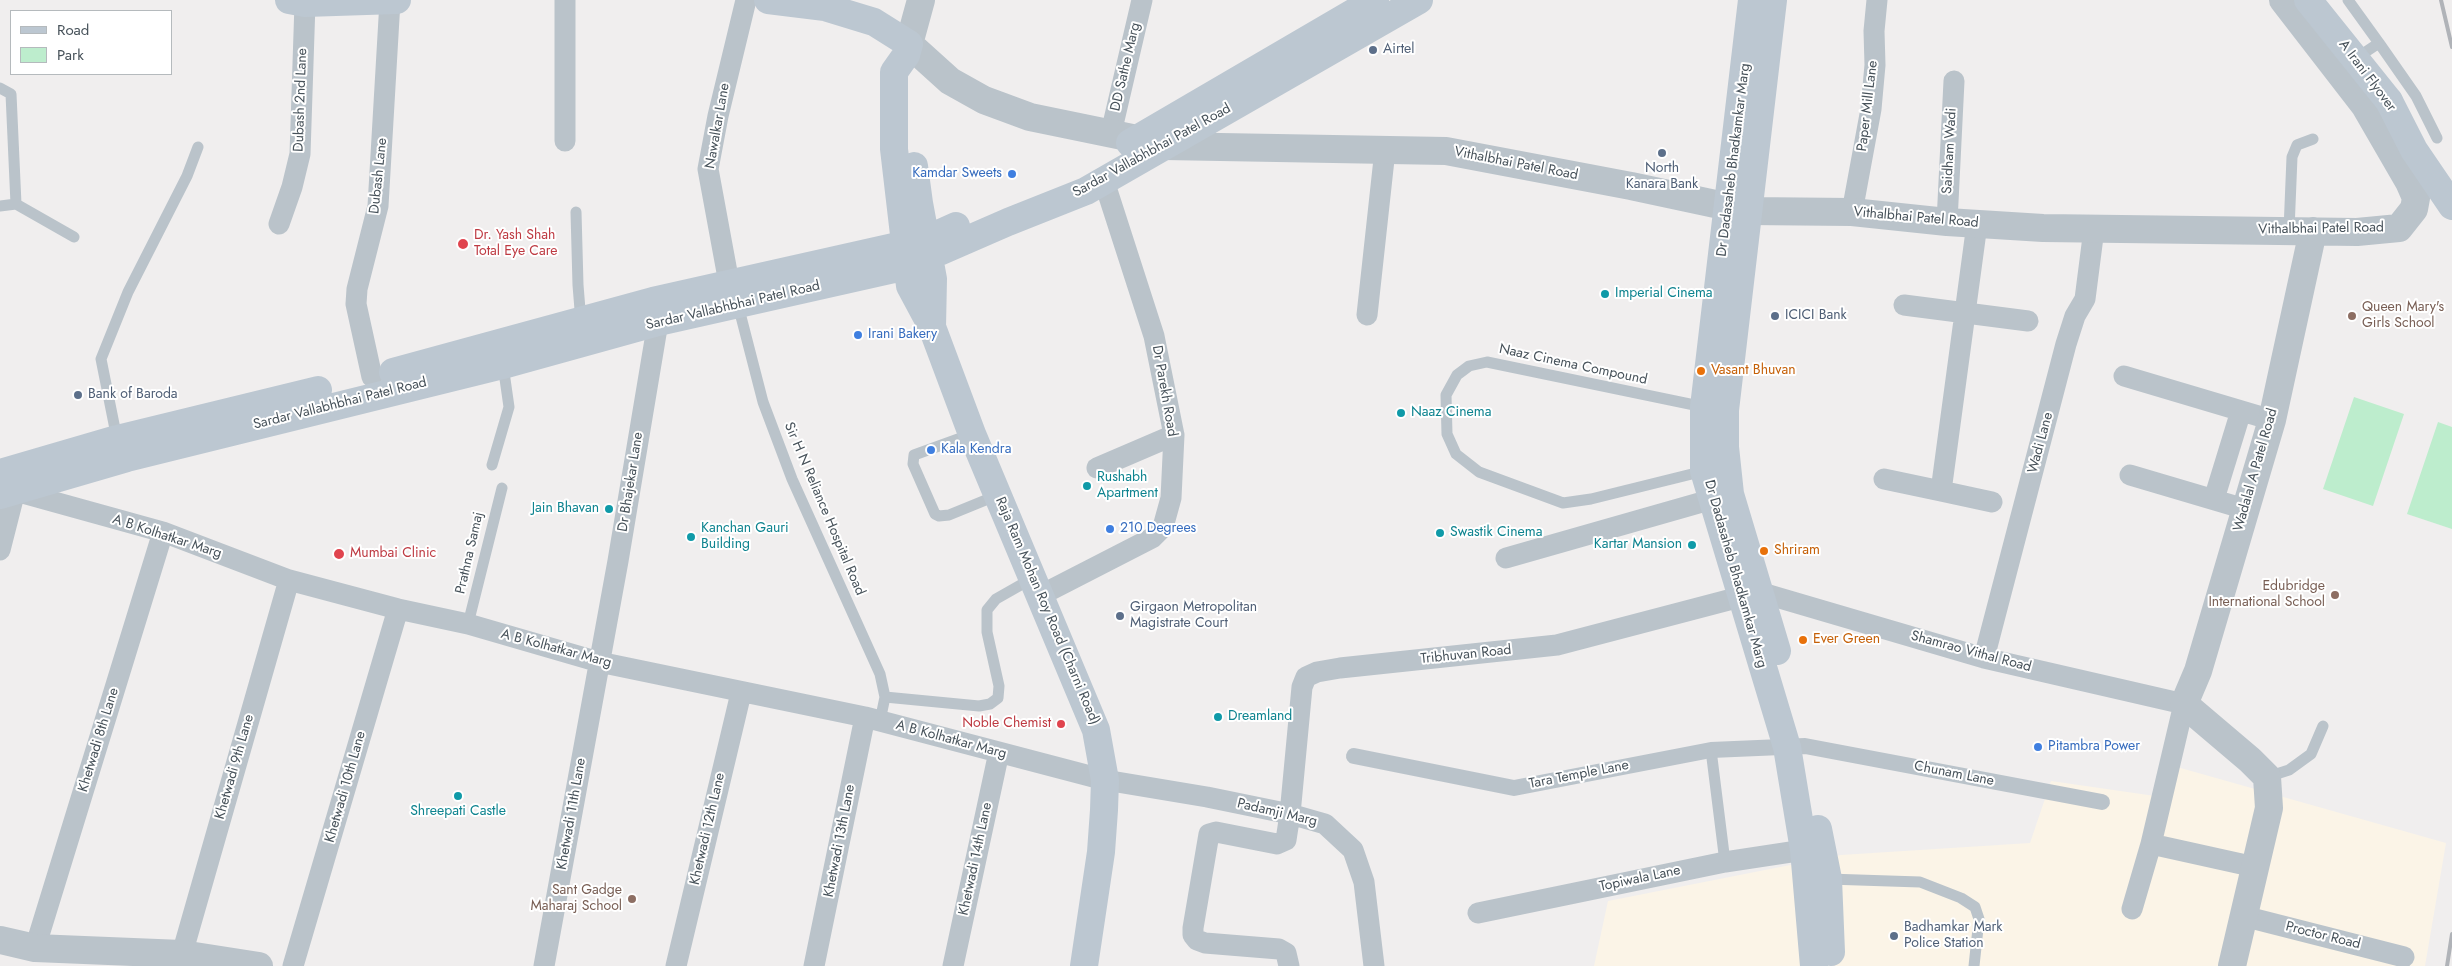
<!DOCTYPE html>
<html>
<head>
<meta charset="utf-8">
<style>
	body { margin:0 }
	#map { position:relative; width:2452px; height:966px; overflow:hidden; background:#f0eeee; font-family:Jost,sans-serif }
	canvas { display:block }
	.legend { position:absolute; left:10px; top:10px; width:162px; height:65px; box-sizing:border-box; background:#fff; border:1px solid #b5babd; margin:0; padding:6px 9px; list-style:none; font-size:15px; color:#47525a }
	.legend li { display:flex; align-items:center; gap:10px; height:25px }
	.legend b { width:25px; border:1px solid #b5babd }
</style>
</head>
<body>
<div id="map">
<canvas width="2452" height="966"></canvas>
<ul class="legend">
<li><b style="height:6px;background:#bcc7d1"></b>Road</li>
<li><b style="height:14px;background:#bdedcd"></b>Park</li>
</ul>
</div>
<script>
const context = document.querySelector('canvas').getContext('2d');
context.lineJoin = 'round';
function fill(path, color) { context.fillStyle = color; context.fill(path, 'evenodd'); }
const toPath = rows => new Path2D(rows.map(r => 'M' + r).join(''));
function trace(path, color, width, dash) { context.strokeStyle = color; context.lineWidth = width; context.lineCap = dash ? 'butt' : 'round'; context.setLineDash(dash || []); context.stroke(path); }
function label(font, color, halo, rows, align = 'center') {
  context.font = font + ' Jost,sans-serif'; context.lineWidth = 4; context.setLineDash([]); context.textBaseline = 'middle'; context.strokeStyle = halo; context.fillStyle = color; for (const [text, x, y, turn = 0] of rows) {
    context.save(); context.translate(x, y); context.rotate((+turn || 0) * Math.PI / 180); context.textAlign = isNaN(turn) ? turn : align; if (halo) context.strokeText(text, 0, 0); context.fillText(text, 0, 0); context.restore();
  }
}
const commercial = toPath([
	[2170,765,2446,843,2425,966,1594,966,1608,901,1841,855,2030,843,2051,781,2155,796]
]);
const green = toPath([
	[2354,397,2404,414,2373,506,2323,489],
	[2438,422,2452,427,2452,529,2407,514]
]);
const service = toPath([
	[2348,0,2379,43],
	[2355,59,2379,43,2416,96,2437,138],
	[0,88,11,94,16,204,74,237],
	[0,206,16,204],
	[576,212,578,285,581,322],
	[2289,230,2292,157,2297,145,2313,139],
	[738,305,763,402,792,479,880,674,885,697,880,721],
	[1704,407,1487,362,1469,366,1457,375,1446,395,1447,434,1456,454,1479,472,1563,503,1591,499,1704,471],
	[972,434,914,455,913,464,935,514,939,516,949,515,998,495],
	[117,439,101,359,128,292,187,176,198,147],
	[492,465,509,407,503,365],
	[468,624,502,488],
	[885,697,979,706,990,704,998,698,999,686,987,632,987,610,996,599,1033,578],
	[1711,750,1725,862],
	[2267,777,2289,770,2311,754,2323,726],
	[1828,879,1920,882,1961,898,1975,907,1979,919,1974,966]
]);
const pedestrian = toPath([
	[1354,756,1514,788,1711,750,1805,746,2102,802]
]);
const minor = toPath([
	[565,0,565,141],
	[1111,133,1142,0],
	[1852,212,1871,109,1875,65,1874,31,1877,0],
	[1947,222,1954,81],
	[279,224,292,187,300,154,305,3],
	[1977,224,1941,491,1992,502],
	[729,283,708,169,718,116,746,0],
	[1904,305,2028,321],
	[1367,315,1385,150],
	[2124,376,2272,420],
	[372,377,356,304,357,289,378,206,390,1],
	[1097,468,1174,435],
	[2130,475,2245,509],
	[1884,479,1941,491],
	[15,491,163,532,289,580,398,609,468,624,599,662,865,717,1105,780,1207,797,1290,814,1325,824,1353,850,1364,882,1374,966],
	[2214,499,2241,411],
	[0,550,15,491,11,477],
	[1506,558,1713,499],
	[1041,595,1152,538,1163,527,1171,498,1174,435,1154,336,1104,181],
	[1984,658,2066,344,2075,316,2085,299,2094,229],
	[2151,844,2255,867],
	[1478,913,1725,862,1804,850],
	[2243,916,2404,957],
	[35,948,163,532],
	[182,954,289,580],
	[293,966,398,609],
	[544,966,618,561,658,322,655,309],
	[676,966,741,693],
	[814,966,865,717],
	[953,966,999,752],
	[1289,966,1286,953,1279,949,1205,943,1197,940,1193,935,1193,928,1209,834,1216,832,1277,844,1286,840,1290,814,1302,687,1306,677,1317,672,1340,668,1557,645,1759,592,1984,658,2184,704,2151,844,2132,909]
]);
const tertiary = toPath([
	[921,0,909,44,950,81,984,100,1030,117,1137,139],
	[1164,146,1446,151,1631,186,1748,211,1852,212,1947,222,2043,228,2357,232,2399,228,2414,209,2416,198,2409,182,2365,106,2283,0],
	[0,940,35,948,182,954,259,966],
	[2232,966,2269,808,2267,777,2250,760,2184,704,2198,671,2272,420,2313,231]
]);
const secondary = toPath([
	[289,0,305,3,397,0],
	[768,0,825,7,874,22,909,44,906,55,894,72,894,149,910,286,932,327,972,434,1096,730,1105,780,1104,810,1101,852,1084,966],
	[1752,0,1704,407,1704,471,1787,747,1804,850,1814,966],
	[1773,0,1725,410,1725,447,1730,494,1777,651],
	[2389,101,2414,150,2452,206],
	[1130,143,1375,0],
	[914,166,919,203,933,279,932,327],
	[393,372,653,301,925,240,956,226],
	[0,473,117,439,318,390],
	[0,495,127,458,503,365,658,322,907,266,1008,222,1086,191,1419,0],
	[1818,829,1828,879,1831,952]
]);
const rail = toPath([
	[2441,0,2452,47],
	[2447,966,2452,934]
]);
const secondaryBridge = toPath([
	[2308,0,2389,101]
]);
const markers = [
	[1373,50,5,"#5c6f8a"],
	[1662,153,5,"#5c6f8a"],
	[1012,174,5,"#3f7fe0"],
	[463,244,6,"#e0444e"],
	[1605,294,5,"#0f9aa8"],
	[1775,316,5,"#5c6f8a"],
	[2352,316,5,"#8d6e63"],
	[858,335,5,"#3f7fe0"],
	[1701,371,5,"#e8710a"],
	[78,395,5,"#5c6f8a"],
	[1401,413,5,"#0f9aa8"],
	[931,450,5,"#3f7fe0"],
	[1087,486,5,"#0f9aa8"],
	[609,509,5,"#0f9aa8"],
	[1110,529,5,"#3f7fe0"],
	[1440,533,5,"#0f9aa8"],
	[691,537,5,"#0f9aa8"],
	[1692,545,5,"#0f9aa8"],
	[1764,551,5,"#e8710a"],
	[339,554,6,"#e0444e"],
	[2335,595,5,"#8d6e63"],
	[1120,616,5,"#5c6f8a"],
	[1803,640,5,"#e8710a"],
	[1218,717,5,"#0f9aa8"],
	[1061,724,5,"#e0444e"],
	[2038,747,5,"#3f7fe0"],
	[458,796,5,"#0f9aa8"],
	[632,899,5,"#8d6e63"],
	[1894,936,5,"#5c6f8a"]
];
const serviceNames = [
	["Airtel",1383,50],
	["North",1662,169,"center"],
	["Kanara Bank",1662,185,"center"],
	["ICICI Bank",1785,316],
	["Bank of Baroda",88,395],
	["Girgaon Metropolitan",1130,608],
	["Magistrate Court",1130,624],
	["Badhamkar Mark",1904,928],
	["Police Station",1904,944]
];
const streetNames = [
	["DD Sathe Marg",1126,67,-77],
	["A Irani Flyover",2367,76,53],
	["Dubash 2nd Lane",301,100,-88],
	["Paper Mill Lane",1868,106,-83],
	["Nawalkar Lane",718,126,-80],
	["Sardar Vallabhbhai Patel Road",1152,151,-29],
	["Saidham Wadi",1950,151,-87],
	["Dr Dadasaheb Bhadkamkar Marg",1734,160,-83],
	["Vithalbhai Patel Road",1516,164,11],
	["Dubash Lane",379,176,-84],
	["Vithalbhai Patel Road",1916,218,5],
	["Vithalbhai Patel Road",2321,229,-1],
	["Sardar Vallabhbhai Patel Road",733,306,-13],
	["Naaz Cinema Compound",1573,365,12],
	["Dr Parekh Road",1164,391,80],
	["Sardar Vallabhbhai Patel Road",340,404,-14],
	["Wadi Lane",2041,443,-75],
	["Wadalal A Patel Road",2256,470,-74],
	["Dr Bhajekar Lane",631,482,-81],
	["Sir H N Reliance Hospital Road",824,509,67],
	["A B Kolhatkar Marg",167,537,18],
	["Prathna Samaj",470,553,-77],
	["Dr Dadasaheb Bhadkamkar Marg",1735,574,74],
	["Raja Ram Mohan Roy Road (Charni Road)",1047,611,67],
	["A B Kolhatkar Marg",556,649,15],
	["Shamrao Vithal Road",1971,652,15],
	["Tribhuvan Road",1466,655,-6],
	["Khetwadi 8th Lane",99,740,-73],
	["A B Kolhatkar Marg",951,740,15],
	["Khetwadi 9th Lane",235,767,-74],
	["Chunam Lane",1954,774,11],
	["Tara Temple Lane",1579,775,-11],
	["Khetwadi 10th Lane",346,787,-74],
	["Padamji Marg",1277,813,13],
	["Khetwadi 11th Lane",572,814,-80],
	["Khetwadi 12th Lane",708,829,-77],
	["Khetwadi 13th Lane",840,841,-79],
	["Khetwadi 14th Lane",976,859,-78],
	["Topiwala Lane",1640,879,-12],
	["Proctor Road",2323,936,14]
];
const shopNames = [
	["Kamdar Sweets",1002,174,"right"],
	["Irani Bakery",868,335],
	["Kala Kendra",941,450],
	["210 Degrees",1120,529],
	["Pitambra Power",2048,747]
];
const healthNames = [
	["Dr. Yash Shah",474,236],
	["Total Eye Care",474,252],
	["Mumbai Clinic",350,554],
	["Noble Chemist",1051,724,"right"]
];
const cultureNames = [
	["Imperial Cinema",1615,294],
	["Naaz Cinema",1411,413],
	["Rushabh",1097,478],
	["Apartment",1097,494],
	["Jain Bhavan",599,509,"right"],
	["Kanchan Gauri",701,529],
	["Building",701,545],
	["Swastik Cinema",1450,533],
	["Kartar Mansion",1682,545,"right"],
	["Dreamland",1228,717],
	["Shreepati Castle",458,812,"center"]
];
const educationNames = [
	["Queen Mary's",2362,308,"left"],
	["Girls School",2362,324,"left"],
	["Edubridge",2325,587],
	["International School",2325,603],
	["Sant Gadge",622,891],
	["Maharaj School",622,907]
];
const foodNames = [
	["Vasant Bhuvan",1711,371],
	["Shriram",1774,551],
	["Ever Green",1813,640]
];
fill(commercial, '#fbf4e7');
fill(green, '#bdedcd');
trace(service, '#bac3ca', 11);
trace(pedestrian, '#bac3ca', 16);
trace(minor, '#bac3ca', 21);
trace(tertiary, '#bac3ca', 28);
trace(secondary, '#bcc7d1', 28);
trace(rail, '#b0b3b8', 4);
trace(secondaryBridge, '#bcc7d1', 28);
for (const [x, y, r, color] of markers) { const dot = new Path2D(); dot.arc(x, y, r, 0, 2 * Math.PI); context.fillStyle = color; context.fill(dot); trace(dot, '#fff', 2); }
label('14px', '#4e5e75', '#fff', serviceNames, 'left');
label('14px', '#47525a', '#fff', streetNames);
label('14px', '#366cbe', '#fff', shopNames, 'left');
label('14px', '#be3a42', '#fff', healthNames, 'left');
label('14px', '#0d838f', '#fff', cultureNames, 'left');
label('14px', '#785e54', '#fff', educationNames, 'right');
label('14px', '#c56008', '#fff', foodNames, 'left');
</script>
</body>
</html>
